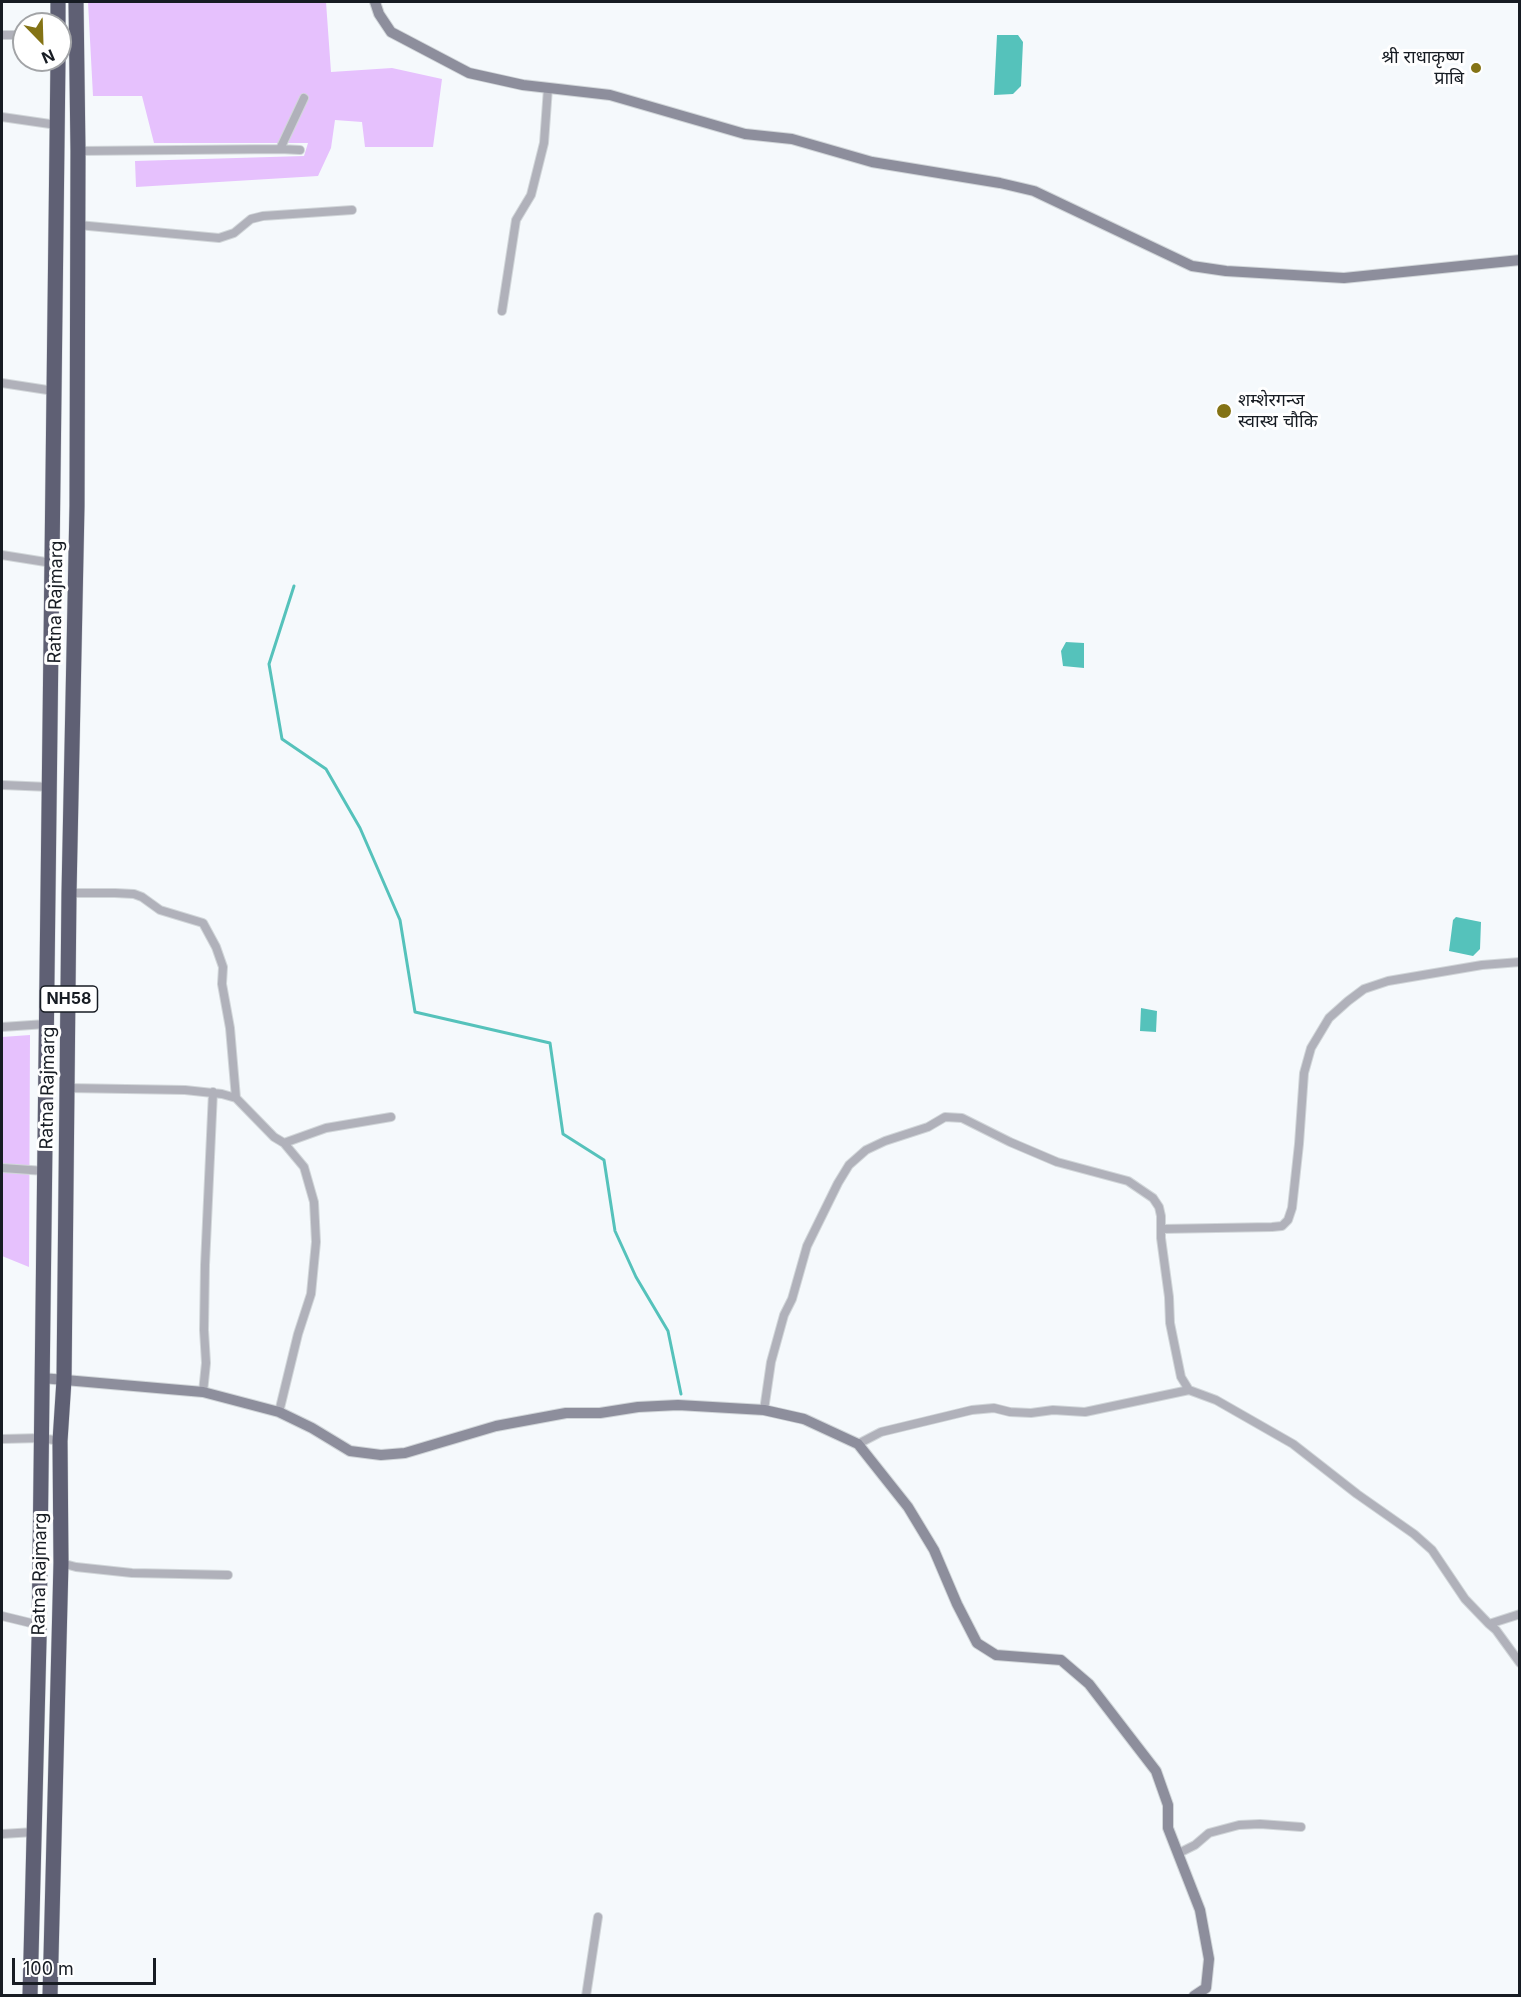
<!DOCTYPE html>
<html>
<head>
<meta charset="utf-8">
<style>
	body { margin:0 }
	#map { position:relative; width:1521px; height:1997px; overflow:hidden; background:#f5f9fc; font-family:Inter,sans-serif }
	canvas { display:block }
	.frame { position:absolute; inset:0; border:3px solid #171c23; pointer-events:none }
	.north { position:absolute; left:12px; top:12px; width:60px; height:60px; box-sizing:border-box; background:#fff; border:2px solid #a2a4a7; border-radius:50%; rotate:157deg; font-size:16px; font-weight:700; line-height:24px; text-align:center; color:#171c23 }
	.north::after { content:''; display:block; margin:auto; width:21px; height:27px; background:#847315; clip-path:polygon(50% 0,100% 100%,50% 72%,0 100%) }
	.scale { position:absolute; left:12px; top:1958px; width:144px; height:27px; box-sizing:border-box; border:3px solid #171c23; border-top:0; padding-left:8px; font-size:18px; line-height:21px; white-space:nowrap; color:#171c23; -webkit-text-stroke:4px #fff; paint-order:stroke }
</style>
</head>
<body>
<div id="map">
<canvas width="1521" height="1997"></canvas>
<div class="frame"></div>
<div class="north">N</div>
<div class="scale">100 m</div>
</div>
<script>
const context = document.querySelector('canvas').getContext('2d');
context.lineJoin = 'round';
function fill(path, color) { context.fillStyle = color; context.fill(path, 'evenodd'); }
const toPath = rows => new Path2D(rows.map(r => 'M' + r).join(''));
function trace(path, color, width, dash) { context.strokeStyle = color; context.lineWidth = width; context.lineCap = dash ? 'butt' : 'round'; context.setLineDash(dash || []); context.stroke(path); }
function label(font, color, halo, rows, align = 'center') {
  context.font = font + ' Inter,"Noto Sans Devanagari",sans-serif'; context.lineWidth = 6; context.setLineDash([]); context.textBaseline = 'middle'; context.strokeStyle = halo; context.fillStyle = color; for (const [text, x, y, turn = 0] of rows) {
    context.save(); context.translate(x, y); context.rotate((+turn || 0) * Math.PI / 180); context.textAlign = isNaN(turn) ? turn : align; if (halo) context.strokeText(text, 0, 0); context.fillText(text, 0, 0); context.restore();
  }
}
const green = toPath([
	[88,2,326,2,331,72,392,68,442,79,433,147,365,147,362,122,335,120,331,148,318,176,136,187,135,161,304,156,308,143,154,143,142,96,93,96],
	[30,1035,29,1267,2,1256,2,1037]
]);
const water = toPath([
	[997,35,1018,35,1023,42,1021,86,1013,94,994,95],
	[1066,642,1084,643,1084,668,1063,666,1061,651],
	[1456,917,1481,922,1480,949,1473,956,1449,951,1453,920],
	[1141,1008,1157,1011,1156,1032,1140,1031]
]);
const stream = toPath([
	[294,586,269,664,282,739,326,769,360,828,400,920,415,1012,550,1043,563,1134,604,1160,615,1231,636,1277,668,1331,681,1394]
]);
const street = toPath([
	[2,35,24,35],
	[2,117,57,125],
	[280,149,304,98],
	[78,151,280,149,300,150],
	[78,225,219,238,234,233,251,219,263,216,352,210],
	[502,311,516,220,531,195,544,143,548,88],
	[2,383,54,391],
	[2,555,52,563],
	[2,785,49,787],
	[69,893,115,893,134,894,142,897,160,910,203,923,216,947,223,967,222,984,230,1028,236,1098,274,1137,284,1143,304,1167,314,1202,316,1242,311,1294,298,1334,279,1412],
	[2,1027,46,1024],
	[67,1088,185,1090,222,1094,236,1098],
	[284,1143,326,1128,391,1117],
	[2,1168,45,1171],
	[1161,1229,1272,1227,1282,1226,1288,1220,1292,1208,1299,1144,1304,1073,1311,1048,1329,1018,1348,1001,1364,989,1388,981,1482,965,1520,962],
	[203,1392,206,1363,204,1330,205,1265,213,1092],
	[764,1410,771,1362,784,1315,792,1299,807,1246,838,1183,849,1165,866,1150,885,1141,928,1127,945,1117,962,1118,1010,1142,1057,1162,1128,1181,1153,1198,1159,1207,1161,1216,1161,1238,1169,1297,1170,1323,1181,1377,1189,1390],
	[2,1439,41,1438,60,1441],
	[858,1444,881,1432,972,1410,994,1408,1010,1412,1031,1413,1053,1410,1085,1412,1189,1390,1216,1400,1293,1444,1357,1494,1414,1534,1432,1550,1465,1599,1489,1624,1520,1614],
	[61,1563,76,1567,132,1573,228,1575],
	[2,1616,39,1625],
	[1489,1624,1496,1630,1520,1663],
	[2,1834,34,1832],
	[1179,1853,1195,1845,1209,1833,1239,1825,1260,1824,1301,1827],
	[586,1996,598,1917]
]);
const secondary = toPath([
	[375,2,379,14,391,32,469,73,523,85,610,95,745,134,792,139,872,162,1000,183,1034,191,1192,266,1226,271,1344,278,1520,260],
	[42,1378,203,1392,279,1412,312,1428,350,1451,381,1455,405,1453,496,1426,566,1413,600,1413,638,1407,678,1405,764,1410,804,1419,858,1444,908,1507,934,1550,957,1604,977,1643,996,1655,1061,1660,1089,1684,1156,1771,1168,1805,1168,1828,1200,1910,1209,1959,1206,1988,1194,1996]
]);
const highway = toPath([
	[58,24,58,2],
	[30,1996,39,1641,58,60],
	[50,1996,61,1563,60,1441,64,1380,69,893,77,506,78,151,76,2]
]);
const markers = [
	[1476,68,6,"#847315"],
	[1224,411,8,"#847315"]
];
const shields = [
	[69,999,57]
];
const shieldNames = [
	["NH58",69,999]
];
const poiNames = [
	["श्री राधाकृष्ण",1464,58],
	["प्राबि",1464,79],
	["शम्शेरगन्ज",1238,401,"left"],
	["स्वास्थ चौकि",1238,422,"left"]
];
const streetNames = [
	["Ratna Rajmarg",56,602,-89],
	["Ratna Rajmarg",48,1088,-89],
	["Ratna Rajmarg",40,1574,-89]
];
fill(green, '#e6c1fd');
fill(water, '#55c2bb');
trace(stream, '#55c2bb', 3);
trace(street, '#d1d6d9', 10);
trace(secondary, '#d1d6d9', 12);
trace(highway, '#d1d6d9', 16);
trace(street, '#b0b1ba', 8);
trace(secondary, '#8d8e9c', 10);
trace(highway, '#5f6074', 15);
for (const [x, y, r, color] of markers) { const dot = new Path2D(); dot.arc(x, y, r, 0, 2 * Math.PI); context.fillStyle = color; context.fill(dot); trace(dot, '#fff', 2); }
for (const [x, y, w] of shields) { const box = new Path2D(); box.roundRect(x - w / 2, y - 13, w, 26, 4.5); context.fillStyle = '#fff'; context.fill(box); trace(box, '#171c23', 1.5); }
label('bold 16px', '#171c23', null, shieldNames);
label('18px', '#171c23', '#fff', poiNames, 'right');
label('18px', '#171c23', '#fff', streetNames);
</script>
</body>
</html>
